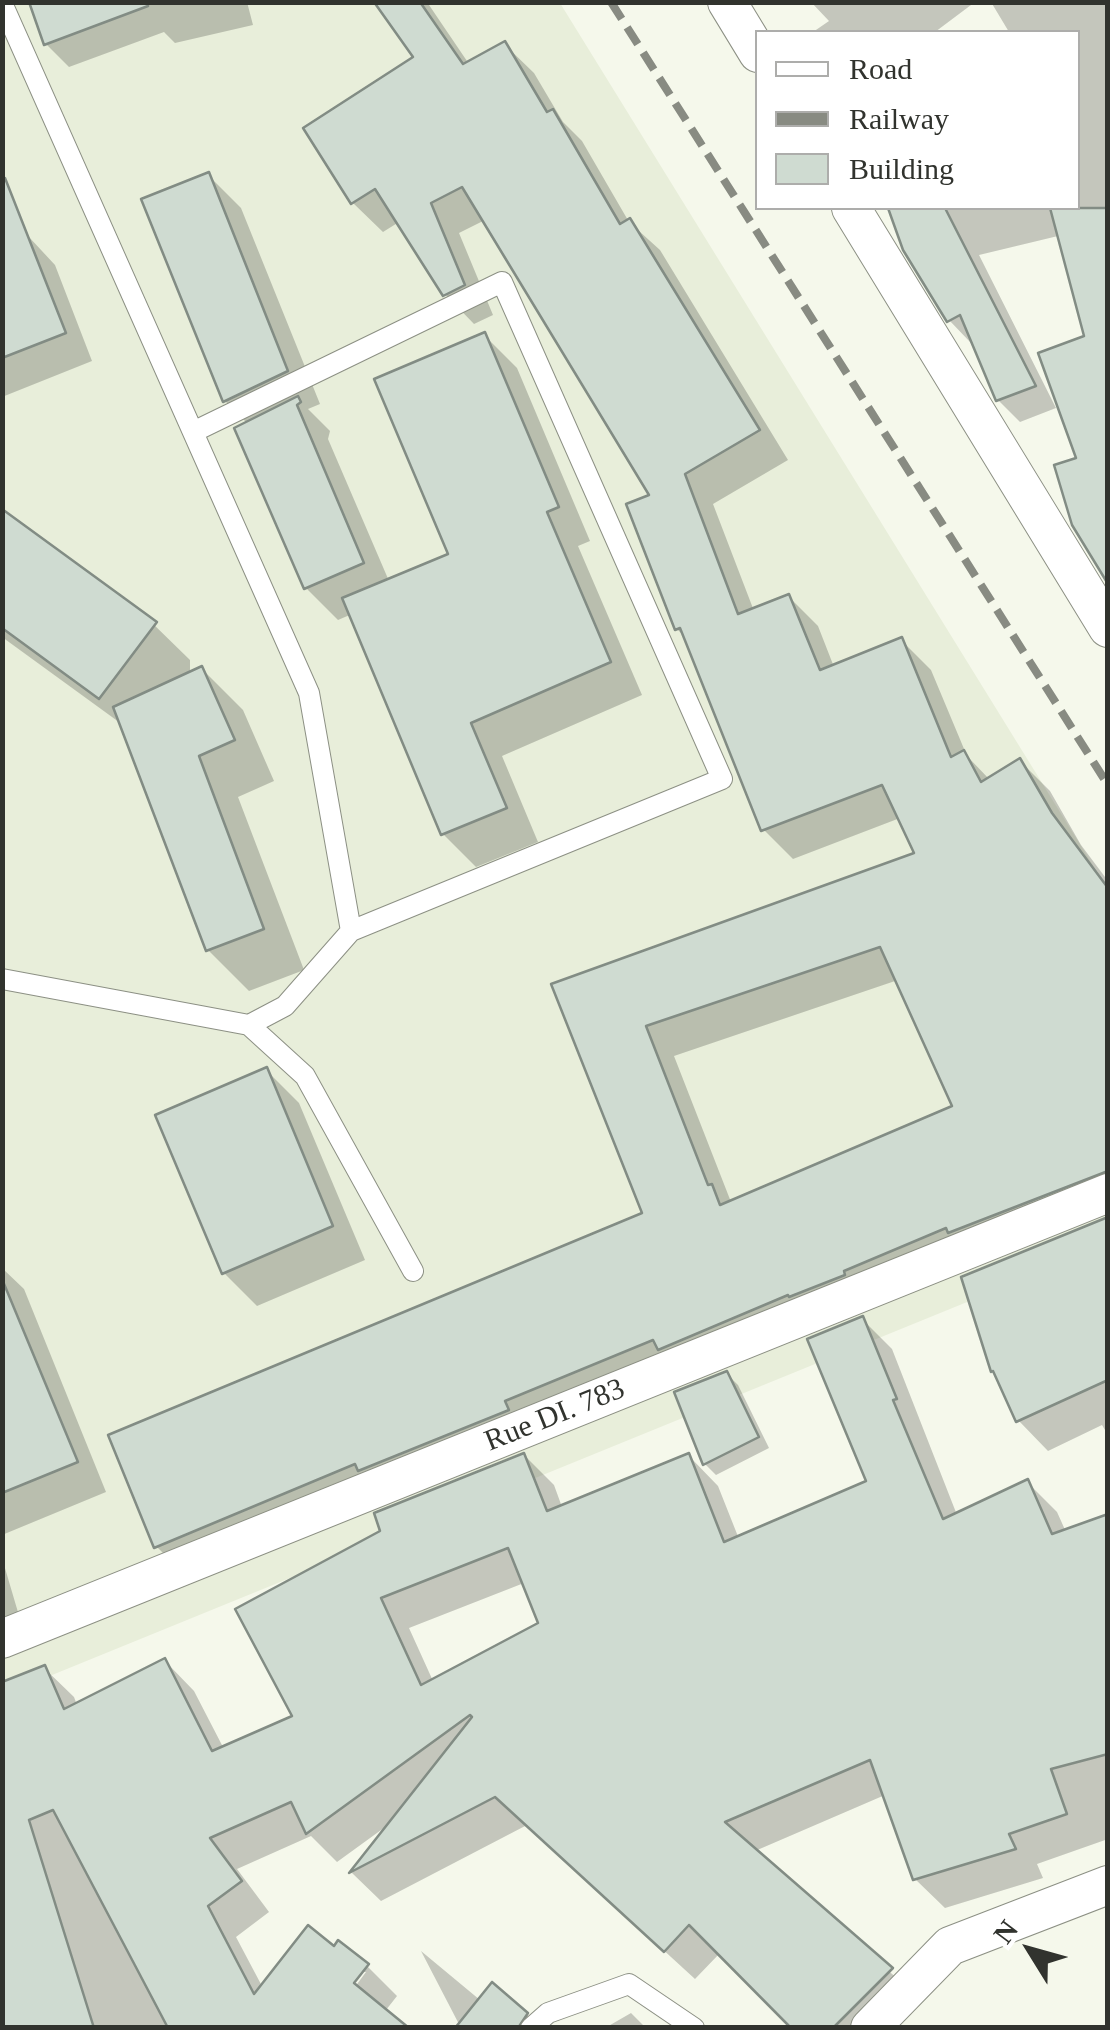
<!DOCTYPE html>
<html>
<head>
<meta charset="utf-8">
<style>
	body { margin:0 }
	#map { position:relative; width:1110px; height:2030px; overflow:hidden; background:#f5f8eb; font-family:Georgia,serif }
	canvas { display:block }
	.frame { position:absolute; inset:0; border:5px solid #31332e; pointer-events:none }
	.legend { position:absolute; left:755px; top:30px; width:325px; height:180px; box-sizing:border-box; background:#fff; border:2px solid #adadab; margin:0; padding:12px 18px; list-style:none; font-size:30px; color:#31332e }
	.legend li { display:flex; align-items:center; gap:20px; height:50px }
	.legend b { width:50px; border:2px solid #adadab }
	.north { position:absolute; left:980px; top:1900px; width:100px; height:100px; -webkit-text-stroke:8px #fff; paint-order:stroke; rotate:307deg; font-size:28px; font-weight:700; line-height:40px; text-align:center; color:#31332e }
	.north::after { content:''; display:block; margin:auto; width:35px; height:45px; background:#31332e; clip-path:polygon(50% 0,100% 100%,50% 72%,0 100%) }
</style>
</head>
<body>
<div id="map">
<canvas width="1110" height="2030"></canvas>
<div class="frame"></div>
<ul class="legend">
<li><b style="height:12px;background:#fff"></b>Road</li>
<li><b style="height:12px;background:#888b82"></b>Railway</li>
<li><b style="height:28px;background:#cfdbd1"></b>Building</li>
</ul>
<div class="north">N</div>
</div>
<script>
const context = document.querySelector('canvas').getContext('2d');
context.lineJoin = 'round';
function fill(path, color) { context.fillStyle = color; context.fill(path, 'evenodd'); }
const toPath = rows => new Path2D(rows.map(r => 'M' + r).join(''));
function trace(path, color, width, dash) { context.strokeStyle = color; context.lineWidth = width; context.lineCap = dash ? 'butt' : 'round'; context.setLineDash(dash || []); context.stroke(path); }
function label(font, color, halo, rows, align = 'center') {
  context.font = font + ' Georgia,serif'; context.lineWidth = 9; context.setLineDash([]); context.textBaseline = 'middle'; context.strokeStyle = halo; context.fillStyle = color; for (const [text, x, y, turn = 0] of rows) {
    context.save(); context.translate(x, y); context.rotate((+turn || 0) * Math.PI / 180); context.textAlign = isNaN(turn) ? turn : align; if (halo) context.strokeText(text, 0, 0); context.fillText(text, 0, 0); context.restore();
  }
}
const built = toPath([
	[3,3,560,3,1107,888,1107,1245,3,1695]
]);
const shadow = toPath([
	[31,2,247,2,253,25,175,43,164,32,69,67,46,44],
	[377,2,427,2,469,64,504,44,534,73,563,122,582,141,629,222,660,250,788,460,713,504,754,611,789,597,818,626,834,667,901,640,931,670,967,756,990,780,1020,761,1050,791,1081,845,1108,881,1108,1212,186,1576,156,1546,645,1214,554,985,917,855,900,818,793,859,763,829,686,638,677,629,653,497,485,220,459,233,493,315,474,324,445,294,399,222,383,232,353,203,306,129,416,58],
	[898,980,955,1107,731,1202,674,1056],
	[811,2,975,2,935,32,813,32,829,21],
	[991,2,1108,2,1108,570,1080,460,1090,337,1058,236,979,255,1056,408,1020,422,998,400,974,341,971,343,949,320,900,239,890,208,1078,208,1078,32,1009,32],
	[208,175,241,208,320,404,308,409,330,431,328,439,389,581,452,555,484,335,517,368,590,541,578,546,642,695,502,756,538,842,476,867,443,834,352,614,338,620,306,588,248,424,225,401],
	[2,208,55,265,92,361,2,397],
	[2,512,148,619,190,660,190,675,202,669,243,710,274,781,238,797,304,970,249,991,208,950,123,725,2,637],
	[266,1070,299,1103,365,1260,257,1306,224,1273],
	[1108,1220,1108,1435,1102,1425,1048,1451,1019,1421,999,1377,993,1371],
	[2,1268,24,1289,106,1492,2,1535],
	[862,1319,892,1349,957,1515,1027,1482,1057,1512,1066,1532,1108,1517,1108,1839,1037,1864,1043,1878,945,1908,915,1879,885,1795,755,1851,921,2000,893,2028,794,2028,720,1953,695,1979,527,1825,381,1901,352,1873,388,1825,337,1862,311,1836,237,1869,269,1912,236,1937,263,1988,334,1949,367,1966,397,1996,386,2010,409,2028,2,2028,44,1668,74,1697,77,1705,165,1661,194,1691,224,1749,296,1717,239,1610,524,1455,554,1485,562,1507,689,1456,718,1486,739,1539,870,1483],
	[524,1583,541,1624,433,1681,409,1628],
	[360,1972,366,1972,349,1995,345,1992],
	[727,1374,738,1385,769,1448,716,1475,705,1464],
	[2,1558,20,1619,2,1624],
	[421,1951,480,2000,526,2014,539,2028,461,2028],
	[631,2013,646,2028,605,2028]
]);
const building = toPath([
	[29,2,147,2,148,6,44,45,29,2],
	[374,2,420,2,463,64,505,41,547,112,553,109,620,224,630,218,760,430,685,474,738,614,789,594,820,670,902,637,951,757,964,750,981,782,1020,758,1052,813,1108,888,1108,1171,948,1233,946,1228,844,1271,845,1275,789,1297,788,1295,658,1350,653,1340,505,1401,509,1410,358,1471,355,1464,154,1548,108,1435,642,1213,551,984,914,853,882,785,761,831,680,628,675,630,626,504,649,495,462,187,431,203,465,285,443,296,375,189,351,204,303,128,413,57,374,2],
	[880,947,952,1106,720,1205,712,1184,708,1185,646,1026,880,947],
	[209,172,288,371,223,402,141,199,209,172],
	[2,178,5,178,66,333,2,358,2,178],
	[888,208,945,208,1036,386,996,401,960,315,947,322,903,250,888,208],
	[1050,208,1108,208,1108,584,1072,525,1054,465,1076,458,1038,353,1084,336,1050,208],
	[485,332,559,507,547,512,611,662,471,723,507,808,441,835,342,598,448,554,374,379,485,332],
	[298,396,301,402,297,405,364,563,304,589,234,428,298,396],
	[2,509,157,622,99,699,2,628,2,509],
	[202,666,235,740,199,756,264,929,206,951,113,707,202,666],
	[267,1067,333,1226,222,1274,155,1115,267,1067],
	[1108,1217,1108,1380,1016,1422,993,1371,991,1372,961,1277,1108,1217],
	[2,1279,78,1462,2,1493,2,1279],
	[863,1316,897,1399,893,1400,943,1519,1028,1479,1052,1534,1108,1514,1108,1754,1051,1769,1067,1814,1009,1834,1016,1849,913,1880,870,1760,725,1822,893,1968,833,2028,791,2028,689,1925,664,1952,495,1797,349,1873,472,1717,470,1715,306,1834,291,1802,210,1838,242,1881,208,1906,254,1994,308,1925,334,1946,338,1940,369,1964,354,1983,409,2028,168,2028,53,1810,29,1820,94,2028,2,2028,2,1682,45,1665,64,1709,165,1658,212,1751,292,1716,235,1609,380,1531,374,1513,524,1453,547,1511,689,1453,724,1542,866,1481,807,1339,863,1316],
	[508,1548,538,1623,421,1685,381,1598,508,1548],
	[727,1371,759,1437,703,1465,674,1392,727,1371],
	[492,1982,528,2013,518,2028,455,2028,492,1982]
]);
const service = toPath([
	[2,3,309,693,351,931,285,1006,249,1025,2,979],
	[193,432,502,282,722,779,351,931],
	[249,1025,305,1076,413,1271],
	[531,2028,548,2013,629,1984,694,2028]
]);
const minor = toPath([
	[727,2,758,53],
	[851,208,1108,628],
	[2,1639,1108,1193],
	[870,2028,950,1946,1108,1885]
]);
const rail = toPath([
	[611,2,1108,785]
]);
const streetNames = [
	["Rue DI. 783",555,1416,-22]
];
fill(built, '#e8eeda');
fill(shadow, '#0003');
fill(building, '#cfdbd1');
trace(building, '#828c84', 2.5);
trace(service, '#8c9084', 22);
trace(minor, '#8c9084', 40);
trace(service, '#fff', 20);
trace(minor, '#fff', 38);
trace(rail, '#888b82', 8, [20, 10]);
label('30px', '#31332e', '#fff', streetNames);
</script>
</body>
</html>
